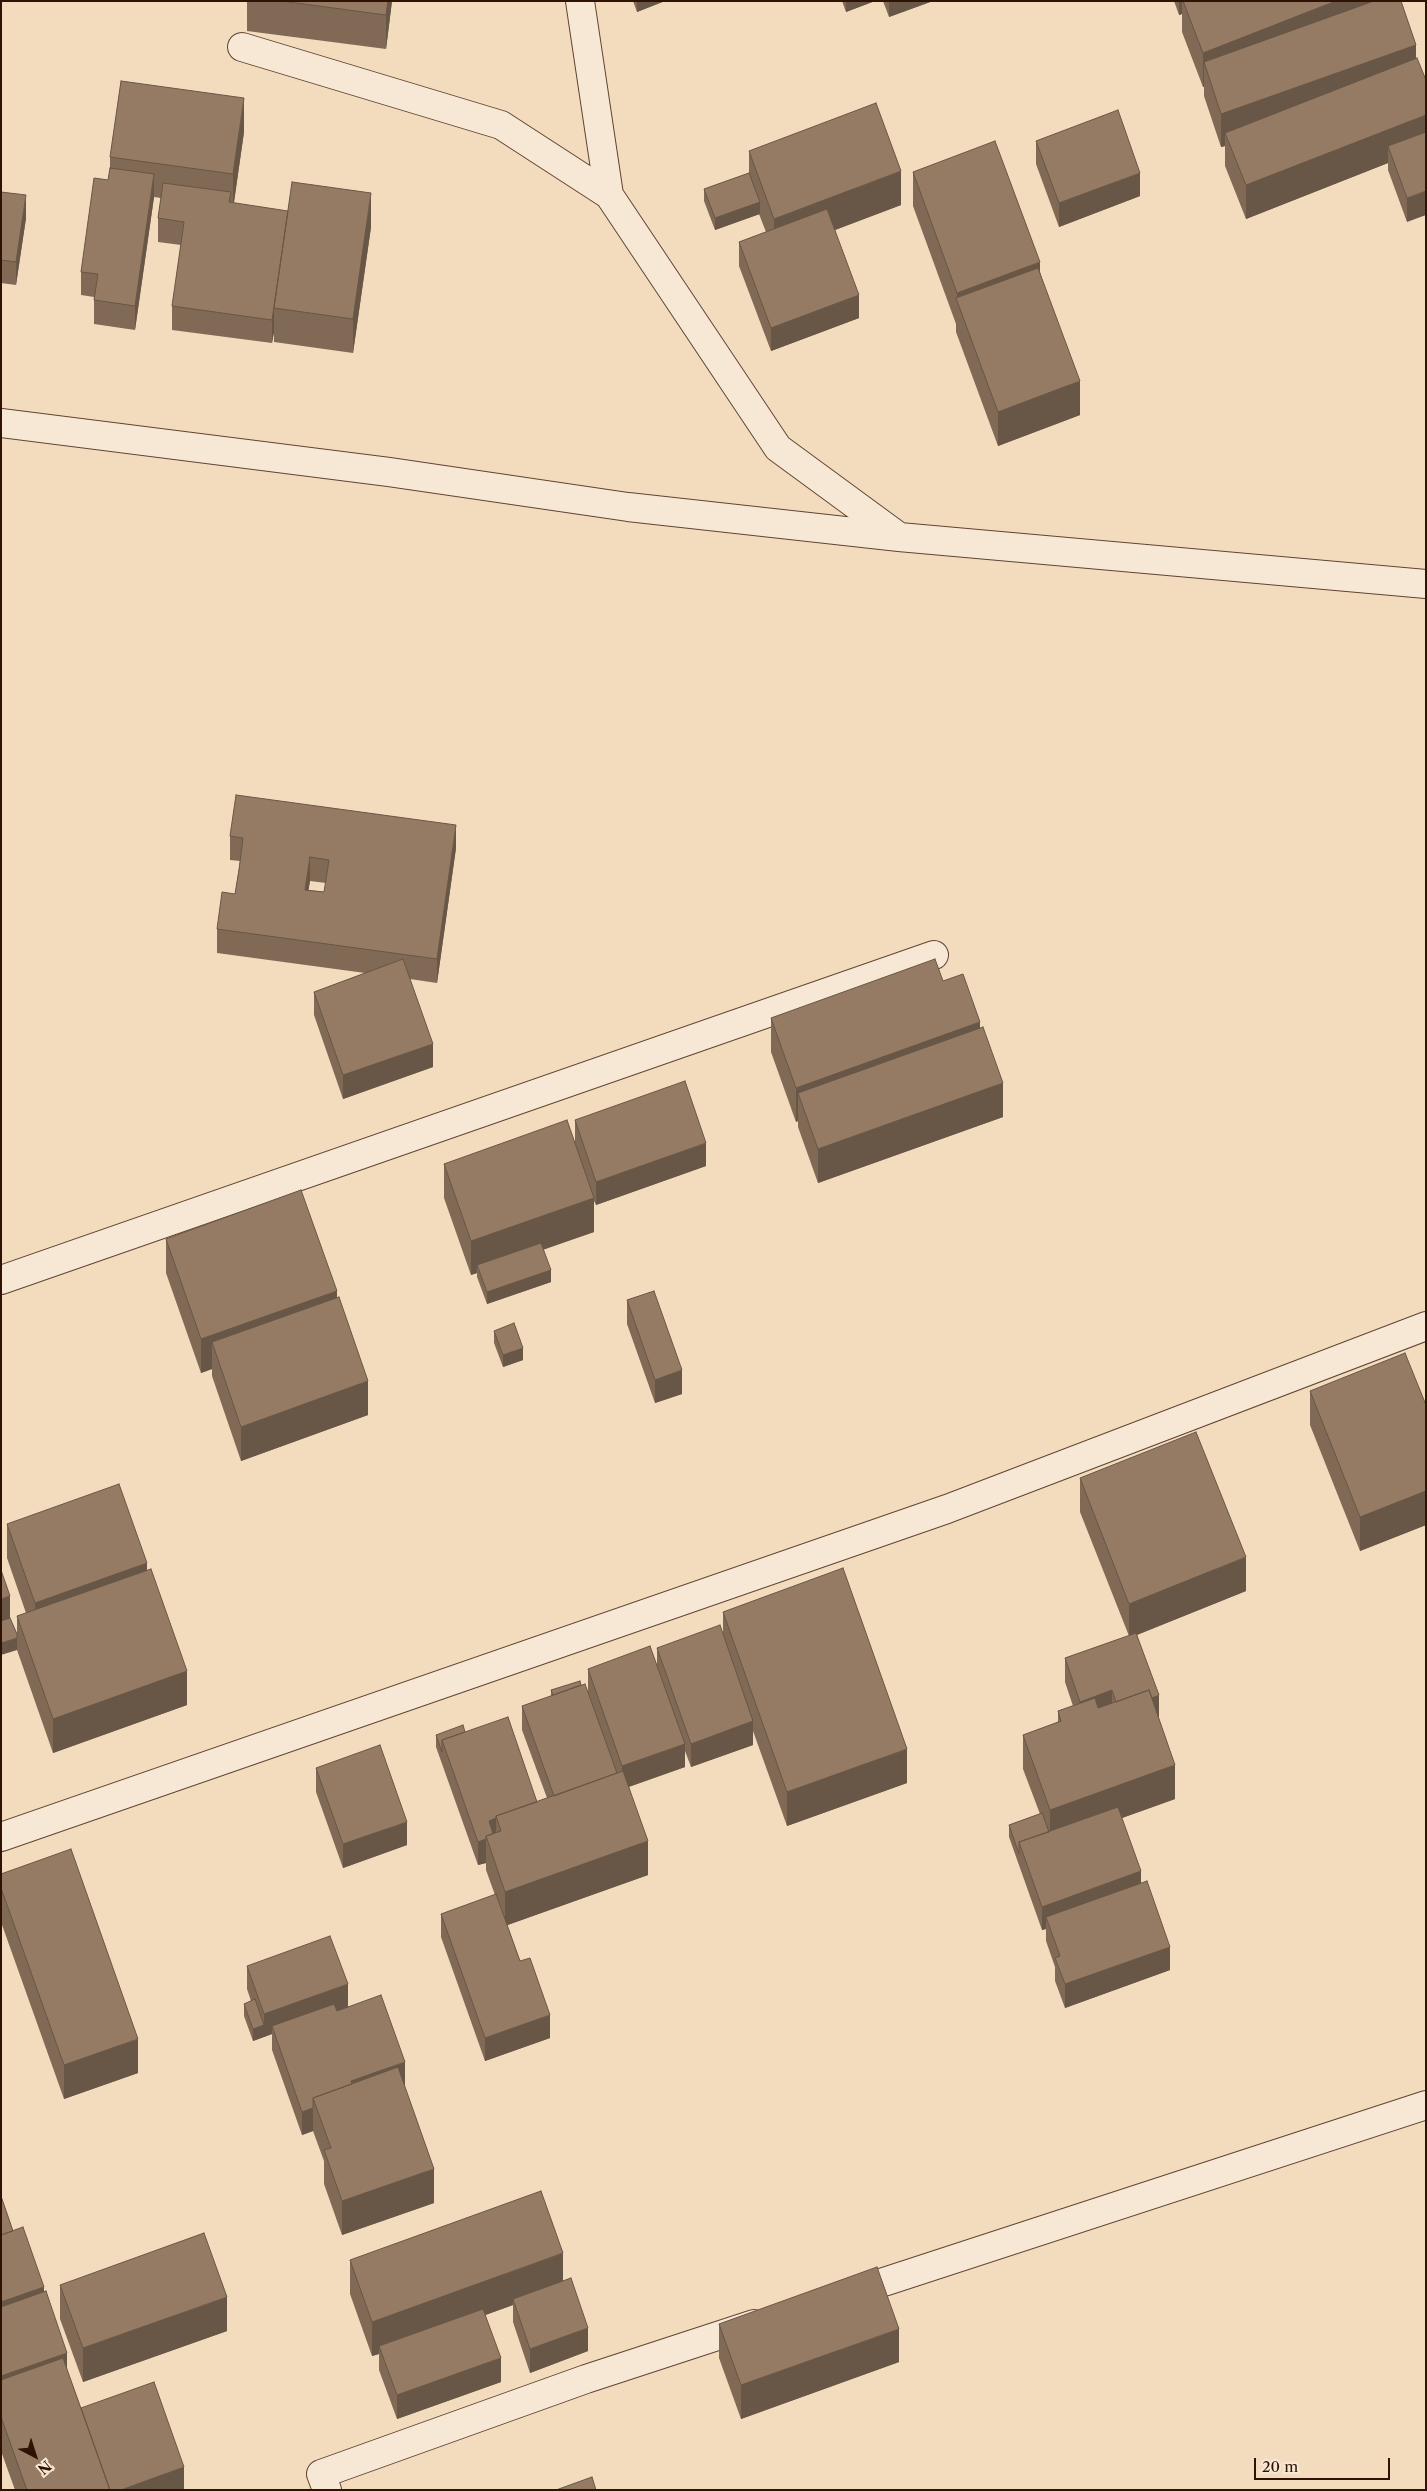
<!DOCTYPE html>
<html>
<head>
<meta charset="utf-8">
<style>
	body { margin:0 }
	#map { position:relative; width:1427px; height:2491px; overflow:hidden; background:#f3dcbe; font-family:"Libre Caslon Text",serif }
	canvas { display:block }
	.frame { position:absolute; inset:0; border:2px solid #2f1203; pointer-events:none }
	.north { position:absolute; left:10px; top:2431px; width:50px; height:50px; -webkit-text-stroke:4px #f7e8d5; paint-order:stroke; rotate:140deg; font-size:14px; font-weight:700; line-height:20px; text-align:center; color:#2f1203 }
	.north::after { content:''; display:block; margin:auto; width:18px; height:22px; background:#2f1203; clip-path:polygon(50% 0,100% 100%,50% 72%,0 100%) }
	.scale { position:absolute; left:1254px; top:2458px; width:136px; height:22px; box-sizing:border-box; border:2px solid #2f1203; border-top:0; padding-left:6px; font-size:15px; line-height:18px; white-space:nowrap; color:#2f1203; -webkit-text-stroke:4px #f7e8d5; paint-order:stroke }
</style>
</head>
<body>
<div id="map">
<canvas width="1427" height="2491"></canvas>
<div class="frame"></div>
<div class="north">N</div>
<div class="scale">20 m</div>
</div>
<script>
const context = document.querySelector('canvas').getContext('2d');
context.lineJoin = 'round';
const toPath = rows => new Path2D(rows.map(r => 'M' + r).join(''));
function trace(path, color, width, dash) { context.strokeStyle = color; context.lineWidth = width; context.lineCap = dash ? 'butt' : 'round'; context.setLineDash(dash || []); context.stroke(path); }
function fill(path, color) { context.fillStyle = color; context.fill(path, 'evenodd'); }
const minor = toPath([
	[580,1,609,195],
	[242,47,501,125,609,195,778,448,898,536],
	[1,423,389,472,628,507,899,537,1426,584],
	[1,1280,934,955],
	[1,1837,947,1509,1426,1326],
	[847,2294,1426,2105],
	[327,2490,321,2474,586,2379,754,2324]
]);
const wall = toPath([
	[247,1,392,1,386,49,247,31],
	[633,1,665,1,637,12],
	[842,1,875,1,846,12],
	[883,1,933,1,889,17],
	[1174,1,1401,1,1416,45,1407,222,1388,170,1388,163,1246,219,1225,166,1225,146,1221,147,1204,96,1204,87,1203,87,1182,32,1182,14,1179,15],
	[244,132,234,203,371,227,353,353,274,342,274,332,272,343,172,330,172,306,181,245,158,242,158,218,161,198,154,197,135,330,94,324,94,297,81,295,81,272,108,180,110,168,110,157],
	[1036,141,1140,196,1059,227,1036,164],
	[749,151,901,205,835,230,859,318,771,351,739,266,739,242,766,232,759,214,715,230,704,201,704,189,749,173],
	[913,172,1040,272,1080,415,998,446,956,332,956,324,913,206],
	[1,192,26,218,16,285,1,283],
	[230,836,456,848,437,983,410,979,433,1067,343,1099,314,1015,314,992,365,973,217,953,217,929,235,894,240,861,230,860],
	[310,881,326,883,324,892,308,890],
	[943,981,980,1028,1003,1117,818,1183,798,1127,798,1121,796,1122,771,1052,771,1018],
	[575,1120,706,1166,596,1205,594,1201,594,1232,543,1249,551,1282,487,1304,477,1277,477,1273,471,1275,444,1198,444,1164,575,1142],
	[166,1239,337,1298,368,1415,241,1461,212,1376,212,1369,201,1373,166,1273],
	[627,1300,682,1394,655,1403,627,1324],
	[494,1331,523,1360,503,1367,494,1343],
	[1310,1391,1426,1405,1426,1525,1360,1551,1310,1425],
	[1080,1478,1246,1591,1137,1635,1159,1719,1175,1799,1122,1818,1141,1883,1170,1970,1065,2008,1055,1981,1055,1967,1046,1941,1046,1929,1042,1930,1009,1837,1009,1825,1040,1814,1023,1769,1023,1735,1058,1722,1058,1711,1073,1706,1065,1682,1065,1658,1129,1636,1080,1512],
	[7,1524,147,1570,187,1705,53,1753,17,1650,10,1618,17,1634,17,1616,26,1613,7,1558],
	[723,1612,907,1783,787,1826,753,1731,753,1745,691,1767,685,1751,685,1767,629,1787,648,1875,507,1925,520,1961,550,2038,485,2061,441,1937,441,1914,495,1895,486,1870,486,1863,478,1865,436,1747,436,1735,465,1732,537,1802,547,1798,522,1730,522,1706,551,1696,551,1690,581,1685,588,1692,588,1669,657,1664,657,1648,723,1634],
	[316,1768,407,1845,343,1868,316,1792],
	[1,1874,138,2073,64,2099,1,1922],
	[247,1966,348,2007,405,2085,404,2085,434,2203,342,2235,324,2184,324,2161,313,2131,302,2135,272,2050,272,2034,253,2041,244,2016,244,2004,251,2001,247,1989],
	[1,2196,13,2231,44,2291,67,2370,81,2408,184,2490,15,2490,1,2451],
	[350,2260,563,2281,588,2351,530,2373,513,2322,513,2305,485,2315,501,2382,397,2419,379,2370,379,2354,372,2356,350,2294],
	[60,2285,227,2331,83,2382,60,2319],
	[719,2324,899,2362,741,2419,719,2358]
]);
const shadedWall = toPath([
	[388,1,392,1,386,49,386,15],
	[637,1,665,1,637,12],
	[846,1,875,1,846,12],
	[889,1,933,1,889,17],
	[1179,1,1182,1,1182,14,1179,15],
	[1336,1,1393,1,1204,62,1204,87,1203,87,1203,53],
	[1416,45,1416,79,1225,133,1225,146,1221,147,1221,114],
	[244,98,244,132,233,208,233,174],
	[1426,115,1426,149,1388,146,1388,163,1246,219,1246,185],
	[901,171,901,205,774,253,774,219],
	[1140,173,1140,196,1059,227,1059,203],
	[154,174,154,197,135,330,135,306],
	[1426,191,1426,215,1407,222,1407,198],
	[371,193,371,227,353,353,353,319],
	[26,195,26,218,16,285,16,262],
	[760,202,760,214,715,230,715,218],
	[1040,262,1040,295,957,301,957,293],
	[859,295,859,318,771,351,771,328],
	[274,308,274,332,272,343,272,320],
	[1080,381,1080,415,998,446,998,412],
	[456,825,456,848,437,983,437,959],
	[310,857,310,881,305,913,305,890],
	[980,1022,980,1056,798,1093,798,1121,796,1122,796,1088],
	[433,1044,433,1067,343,1099,343,1075],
	[1003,1083,1003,1117,818,1183,818,1149],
	[706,1143,706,1166,596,1205,596,1182],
	[594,1198,594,1232,480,1272,477,1265,477,1273,471,1275,471,1241],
	[551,1270,551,1282,487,1304,487,1292],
	[337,1291,337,1325,212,1342,212,1369,201,1373,201,1339],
	[523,1348,523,1360,503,1367,503,1355],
	[682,1370,682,1394,655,1403,655,1380],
	[368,1381,368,1415,241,1461,241,1427],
	[1426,1491,1426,1525,1360,1551,1360,1517],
	[1246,1557,1246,1591,1129,1638,1129,1604],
	[147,1563,147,1597,35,1637,35,1603],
	[10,1596,10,1630,1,1633,1,1599],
	[17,1638,17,1650,1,1655,1,1643],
	[187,1671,187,1705,53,1753,53,1719],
	[1112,1690,1112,1714,1080,1725,1080,1702],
	[1159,1695,1159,1719,1118,1710],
	[753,1721,753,1745,691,1767,691,1744],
	[685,1744,685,1767,622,1789,622,1766],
	[907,1749,907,1783,787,1826,787,1792],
	[1175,1765,1175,1799,1052,1843,1050,1843,1050,1810],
	[496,1818,496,1842,489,1821],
	[407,1822,407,1845,343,1868,343,1844],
	[486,1839,486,1863,478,1865,478,1842],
	[648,1841,648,1875,505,1926,505,1892],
	[1141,1871,1141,1895,1046,1917,1046,1929,1042,1930,1042,1907],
	[1170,1947,1170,1970,1065,2008,1065,1984],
	[348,1984,348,2007,275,2033,272,2026,272,2034,264,2037,264,2014],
	[550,2015,550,2038,485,2061,485,2038],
	[264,2025,264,2037,253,2041,253,2029],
	[138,2039,138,2073,64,2099,64,2065],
	[405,2062,405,2085,355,2103,351,2081],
	[313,2108,313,2131,302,2135,302,2112],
	[434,2169,434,2203,342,2235,342,2201],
	[563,2253,563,2287,513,2299,513,2305,381,2353,379,2346,379,2354,372,2356,372,2322],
	[44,2287,44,2321,1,2336,1,2302],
	[227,2297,227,2331,83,2382,83,2348],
	[588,2328,588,2351,530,2373,530,2349],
	[899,2329,899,2362,741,2419,741,2385],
	[67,2353,67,2386,1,2410,1,2376],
	[501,2358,501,2382,397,2419,397,2395],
	[184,2467,184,2490,121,2490]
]);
const building = toPath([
	[281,1,388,1,386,15,281,1],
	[1183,1,1336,1,1203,53,1183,1],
	[1374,1,1401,1,1416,45,1221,114,1204,62,1374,1],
	[1417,58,1426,80,1426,115,1246,185,1225,133,1417,58],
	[121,81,244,98,233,174,110,157,121,81],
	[876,103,901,171,774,219,749,151,876,103],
	[1118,110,1140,173,1059,203,1036,141,1118,110],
	[1426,132,1426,191,1407,198,1388,146,1426,132],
	[995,141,1040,262,957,293,913,172,995,141],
	[110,168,154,174,135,306,94,300,98,274,81,272,94,178,108,180,110,168],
	[749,173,760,202,715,218,704,189,749,173],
	[292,182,371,193,353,319,274,308,292,182],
	[163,183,231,192,229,202,288,211,272,320,172,306,184,222,158,218,163,183],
	[1,192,26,195,16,262,1,260,1,192],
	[827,209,859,295,771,328,739,242,827,209],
	[1038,268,1080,381,998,412,956,298,1038,268],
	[236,795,456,825,437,959,217,929,222,892,235,894,239,870,243,838,230,836,236,795],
	[310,857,329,860,324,892,305,890,310,857],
	[403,959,433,1044,343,1075,314,992,403,959],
	[935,959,943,981,963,974,980,1022,796,1088,771,1018,935,959],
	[983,1027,1003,1083,818,1149,798,1093,983,1027],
	[685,1081,706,1143,596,1182,575,1120,685,1081],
	[567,1120,594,1198,471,1241,444,1164,567,1120],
	[301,1190,337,1291,201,1339,166,1239,301,1190],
	[541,1243,551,1270,487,1292,477,1265,541,1243],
	[654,1291,682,1370,655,1380,627,1300,654,1291],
	[339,1297,368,1381,241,1427,212,1342,339,1297],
	[514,1323,523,1348,503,1355,494,1331,514,1323],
	[1405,1353,1426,1405,1426,1491,1360,1517,1310,1391,1405,1353],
	[1196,1432,1246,1557,1129,1604,1080,1478,1196,1432],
	[119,1484,147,1563,35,1603,7,1524,119,1484],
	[843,1568,907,1749,787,1792,723,1612,843,1568],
	[151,1569,187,1671,53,1719,17,1616,151,1569],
	[1,1570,10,1596,1,1599,1,1570],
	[10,1618,17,1634,17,1638,1,1643,1,1621,10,1618],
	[720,1625,753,1721,691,1744,657,1648,720,1625],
	[1136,1633,1159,1695,1152,1698,1149,1690,1116,1702,1112,1690,1080,1702,1065,1658,1136,1633],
	[650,1646,685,1744,622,1766,588,1669,650,1646],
	[580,1681,581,1685,553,1695,551,1690,580,1681],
	[585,1684,617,1773,554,1796,522,1706,585,1684],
	[1149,1690,1175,1765,1050,1810,1023,1735,1061,1721,1058,1711,1095,1698,1098,1708,1149,1690],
	[508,1717,537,1802,496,1816,496,1818,489,1821,493,1834,486,1836,486,1839,478,1842,442,1740,508,1717],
	[463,1725,465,1732,442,1740,442,1752,436,1735,463,1725],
	[380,1745,407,1822,343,1844,316,1768,380,1745],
	[623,1771,648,1841,505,1892,486,1836,501,1831,496,1816,623,1771],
	[1118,1807,1141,1871,1042,1907,1019,1842,1118,1807],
	[1042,1813,1049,1832,1019,1842,1019,1854,1009,1825,1042,1813],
	[71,1849,138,2039,64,2065,1,1888,1,1874,71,1849],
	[1147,1881,1170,1947,1065,1984,1055,1958,1060,1956,1046,1917,1147,1881],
	[496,1894,520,1961,530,1958,550,2015,485,2038,441,1914,496,1894],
	[330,1936,348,1984,264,2014,247,1966,330,1936],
	[381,1995,405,2062,351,2081,352,2084,313,2098,313,2108,302,2112,272,2026,334,2004,337,2011,381,1995],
	[255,1999,264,2025,253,2029,244,2004,255,1999],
	[398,2067,434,2169,342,2201,324,2150,331,2148,313,2098,398,2067],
	[541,2191,563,2253,372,2322,350,2260,541,2191],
	[1,2196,13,2231,1,2235,1,2196],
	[23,2227,44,2287,1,2302,1,2235,23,2227],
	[204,2233,227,2297,83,2348,60,2285,204,2233],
	[877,2267,899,2329,741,2385,719,2324,877,2267],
	[571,2278,588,2328,530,2349,513,2299,571,2278],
	[46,2291,67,2353,1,2376,1,2307,46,2291],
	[483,2309,501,2358,397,2395,379,2346,483,2309],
	[63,2358,110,2490,27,2490,1,2417,1,2380,63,2358],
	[154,2382,184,2467,121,2490,110,2490,81,2408,154,2382],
	[592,2477,596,2490,556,2490,592,2477]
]);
trace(minor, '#604432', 30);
trace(minor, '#f7e8d5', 28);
fill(wall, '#806a56');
fill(shadedWall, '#685646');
fill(building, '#957b64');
trace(building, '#685646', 1);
</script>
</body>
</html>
